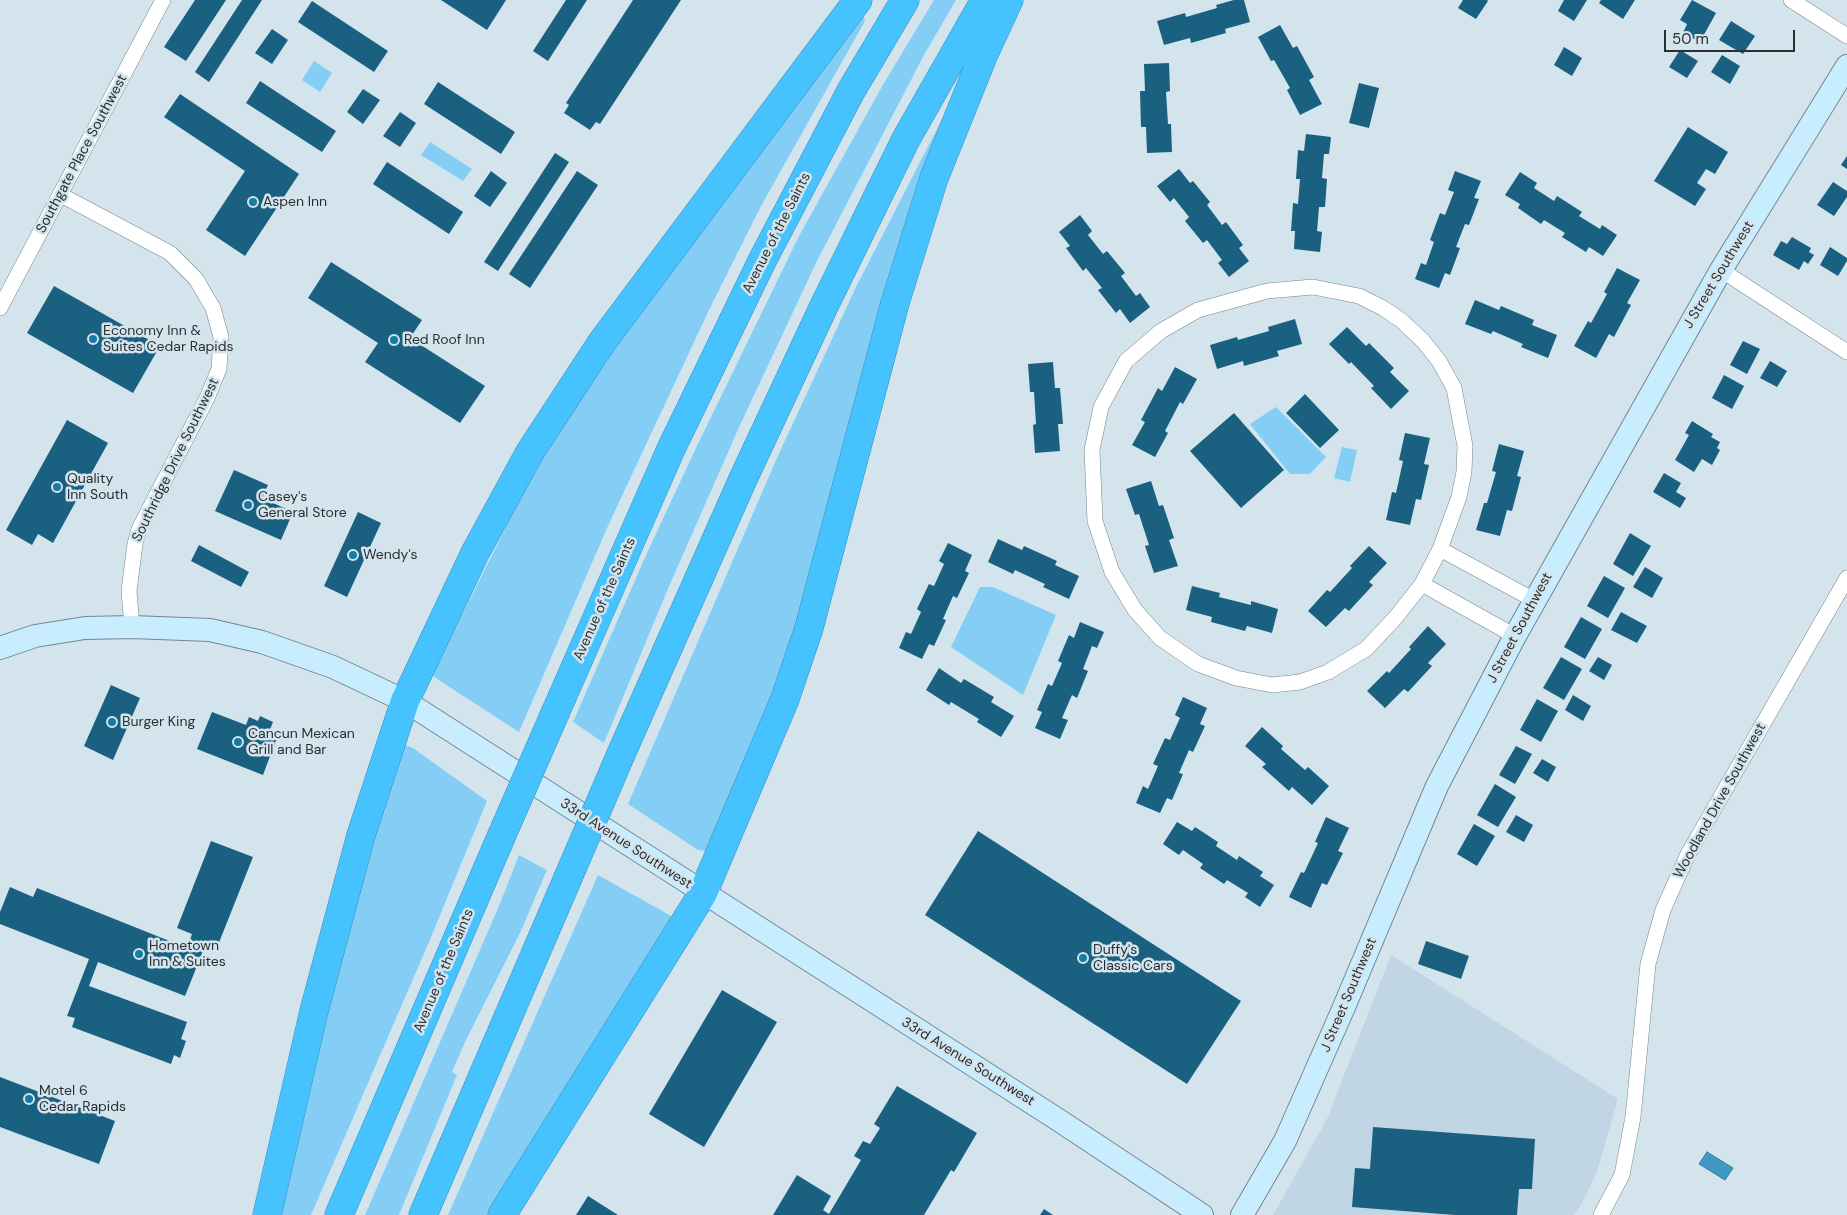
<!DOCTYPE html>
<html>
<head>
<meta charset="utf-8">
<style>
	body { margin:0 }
	#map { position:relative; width:1847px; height:1215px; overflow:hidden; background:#d4e4ed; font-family:"DM Sans",sans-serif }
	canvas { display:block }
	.scale { position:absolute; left:1664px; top:30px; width:131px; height:22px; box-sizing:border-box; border:2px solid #282e32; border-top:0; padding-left:6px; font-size:15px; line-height:18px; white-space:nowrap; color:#282e32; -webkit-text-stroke:4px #d4e4ed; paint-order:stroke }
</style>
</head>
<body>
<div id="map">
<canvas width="1847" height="1215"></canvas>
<div class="scale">50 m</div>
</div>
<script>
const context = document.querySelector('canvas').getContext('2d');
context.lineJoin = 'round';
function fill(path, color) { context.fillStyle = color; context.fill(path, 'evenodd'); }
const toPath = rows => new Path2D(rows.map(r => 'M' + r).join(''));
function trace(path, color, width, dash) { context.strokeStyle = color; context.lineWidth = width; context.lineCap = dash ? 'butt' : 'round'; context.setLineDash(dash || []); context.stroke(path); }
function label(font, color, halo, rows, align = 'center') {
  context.font = font + ' "DM Sans",sans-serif'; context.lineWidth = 5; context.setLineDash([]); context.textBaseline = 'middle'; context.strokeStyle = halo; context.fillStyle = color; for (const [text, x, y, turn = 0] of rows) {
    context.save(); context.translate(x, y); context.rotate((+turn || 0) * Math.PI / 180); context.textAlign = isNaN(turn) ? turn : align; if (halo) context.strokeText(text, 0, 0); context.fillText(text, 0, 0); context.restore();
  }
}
const built = toPath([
	[1391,955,1618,1099,1597,1172,1581,1205,1574,1215,1273,1215,1327,1119]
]);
const green = toPath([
	[934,0,956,0,924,55,817,261,740,425,667,591,604,743,573,722,647,553,695,450,799,236,884,83],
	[858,13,864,17,865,21,760,208,709,310,607,528,519,732,434,677,433,673,546,447,618,336],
	[314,61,332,73,320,92,302,80],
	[958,88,791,642,771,703,712,844,706,851,698,850,628,804,776,460,856,287],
	[430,142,472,169,463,181,421,155],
	[1276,407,1326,457,1310,474,1290,474,1250,424],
	[1342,447,1357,450,1350,482,1334,478],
	[980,587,993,587,1056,615,1023,695,951,647],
	[403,744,413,748,487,801,429,942,311,1215,278,1215,343,942],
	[519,855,547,870,520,933,465,1042,452,1072,457,1075,399,1215,365,1215,499,906],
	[598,875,673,917,491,1215,448,1215]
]);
const water = toPath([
	[1707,1152,1733,1168,1725,1180,1699,1164,1707,1152]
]);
const building = toPath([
	[195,0,226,0,186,61,164,47],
	[242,0,262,0,209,82,195,72],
	[441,0,506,0,487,30],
	[566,0,587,0,548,61,533,51],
	[633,0,681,0,600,124,596,122,590,130,564,113,569,105,566,103],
	[1234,0,1244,0,1250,22,1225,29,1226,33,1191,43,1190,38,1164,45,1157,21,1185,13,1186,17,1217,8,1216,5],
	[1463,0,1487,0,1488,1,1476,19,1458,8],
	[1564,0,1587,0,1574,21,1558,11],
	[1601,0,1635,0,1623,19,1599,3],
	[1692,0,1716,13,1700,42,1683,33,1687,24,1680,20],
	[312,1,388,51,374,72,298,22],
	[1731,21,1755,36,1743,54,1719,40],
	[1280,25,1293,48,1297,46,1314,77,1309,80,1322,104,1300,115,1287,90,1290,88,1274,60,1271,61,1258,37],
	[272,29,288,40,272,64,255,53],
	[1564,47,1582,58,1572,76,1554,65],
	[1680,50,1698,61,1687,78,1669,67],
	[1722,55,1740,66,1730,84,1711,72],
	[1169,63,1170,91,1166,92,1168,124,1171,124,1172,152,1147,153,1146,127,1141,127,1140,91,1145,91,1144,64],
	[260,81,336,131,322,152,246,103],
	[438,82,515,132,501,154,424,104],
	[1359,83,1379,88,1369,128,1349,123],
	[363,89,380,100,363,124,347,112],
	[180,94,299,174,245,256,206,230,245,171,164,117],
	[400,112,416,123,400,147,383,136],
	[1688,127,1728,152,1715,174,1706,169,1697,183,1706,189,1695,206,1654,181],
	[1306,134,1331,137,1329,154,1324,154,1322,178,1327,179,1325,207,1319,207,1317,231,1322,232,1320,252,1294,249,1295,231,1291,231,1293,203,1298,204,1300,179,1296,179,1298,150,1304,151],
	[555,153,569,162,498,271,484,262],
	[1847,156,1847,169,1841,165],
	[387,162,463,212,449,234,373,184],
	[1179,169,1190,183,1193,181,1210,202,1207,205,1222,225,1226,222,1243,245,1239,248,1249,261,1229,277,1218,263,1222,260,1207,240,1203,243,1185,221,1189,217,1174,198,1170,202,1157,186],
	[491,171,507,183,490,207,474,196],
	[577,171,598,185,530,288,509,274],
	[1455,171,1481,181,1474,198,1479,199,1469,225,1465,224,1456,247,1460,248,1450,275,1445,273,1439,288,1415,279,1421,263,1426,265,1434,242,1430,240,1440,213,1445,215,1454,192,1448,190],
	[1520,172,1537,183,1534,188,1554,201,1557,196,1582,212,1579,216,1600,229,1602,225,1617,235,1603,256,1589,247,1586,252,1562,237,1565,233,1544,220,1541,224,1518,208,1520,204,1505,195],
	[1833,182,1847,191,1847,197,1834,216,1817,205],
	[1080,215,1092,231,1088,235,1103,254,1107,251,1125,273,1121,276,1136,296,1140,293,1150,307,1130,323,1120,309,1116,313,1098,290,1102,288,1086,268,1083,271,1066,248,1070,246,1059,232],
	[1792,237,1811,248,1809,252,1814,255,1808,264,1804,261,1799,270,1773,255,1781,241,1787,244],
	[1830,247,1847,258,1847,261,1838,276,1820,265],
	[331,262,422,320,410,338,485,386,460,423,365,362,378,343,308,298],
	[1617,268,1640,280,1627,303,1631,305,1614,337,1609,334,1596,358,1574,346,1588,321,1591,323,1607,294,1604,292],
	[54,286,160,346,133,393,27,333],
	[1475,300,1499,310,1501,306,1534,320,1532,325,1557,335,1548,358,1521,347,1523,344,1493,331,1491,334,1465,324],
	[1295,319,1302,344,1277,351,1279,356,1244,366,1243,361,1217,369,1210,345,1237,337,1238,340,1269,331,1268,327],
	[1347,327,1366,346,1369,343,1394,368,1390,372,1409,391,1391,409,1371,388,1374,386,1351,362,1349,364,1329,344],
	[1743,341,1760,349,1747,374,1730,365],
	[1770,361,1787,371,1777,387,1760,378],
	[1053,362,1055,388,1060,388,1063,424,1058,424,1060,451,1035,453,1033,425,1036,424,1034,392,1030,392,1028,364],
	[1175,367,1197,379,1183,404,1180,402,1165,431,1168,433,1155,457,1132,445,1145,422,1141,420,1158,388,1162,391],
	[1724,375,1744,386,1732,409,1712,398],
	[1305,394,1339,430,1320,448,1286,413],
	[1234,413,1284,470,1241,508,1190,451],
	[67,420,108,443,53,543,38,534,32,545,6,530],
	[1692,421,1713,434,1711,437,1720,442,1717,448,1720,450,1712,465,1702,459,1694,472,1675,460,1689,435,1685,433],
	[1405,433,1430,438,1424,464,1429,465,1421,500,1416,499,1410,525,1386,520,1392,492,1396,493,1403,461,1399,460],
	[1499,444,1524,451,1517,476,1521,477,1512,511,1507,510,1500,536,1476,530,1484,503,1487,503,1496,472,1492,471],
	[234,470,268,485,262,498,293,512,281,540,215,511],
	[1664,473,1681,483,1676,492,1686,498,1680,508,1653,492],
	[1151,481,1159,506,1163,505,1174,538,1169,540,1178,566,1154,573,1145,546,1149,545,1139,514,1135,515,1126,489],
	[358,512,381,523,347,597,324,586],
	[1630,533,1651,546,1633,576,1613,564],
	[998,539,1022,550,1024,546,1057,561,1055,565,1079,576,1069,599,1043,587,1045,584,1015,570,1013,574,988,562],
	[948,543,972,555,965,571,969,573,957,598,953,596,943,619,946,620,934,646,929,644,922,659,899,648,906,632,911,634,921,612,917,609,929,584,934,586,944,564,939,561],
	[199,545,249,572,241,587,191,561],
	[1369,546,1387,563,1369,582,1373,585,1349,611,1345,608,1326,627,1308,611,1327,590,1330,592,1352,568,1350,566],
	[1645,567,1663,578,1652,598,1633,587],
	[1604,576,1625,588,1608,618,1587,606],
	[1192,586,1220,593,1219,597,1251,605,1251,601,1278,609,1272,633,1247,626,1245,631,1211,622,1212,617,1186,610],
	[1621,612,1647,626,1637,643,1611,630],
	[1581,617,1602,629,1585,659,1564,647],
	[1080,622,1104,632,1097,648,1092,646,1083,669,1088,671,1077,698,1072,695,1062,718,1068,720,1060,739,1035,728,1042,712,1037,710,1048,684,1052,686,1062,663,1058,661,1069,635,1074,638],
	[1428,626,1446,644,1428,663,1432,666,1408,692,1404,689,1385,708,1367,691,1387,671,1389,673,1411,649,1409,647],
	[1561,657,1582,669,1564,700,1543,688],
	[1598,657,1612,665,1604,680,1589,671],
	[939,668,961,683,964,679,994,697,991,702,1014,716,1001,737,977,722,979,719,951,702,949,705,926,690],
	[111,685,140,698,113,760,84,746],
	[1573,695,1591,706,1583,721,1565,710],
	[1183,697,1207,708,1200,724,1205,726,1193,752,1189,750,1179,773,1183,774,1172,800,1167,798,1160,813,1136,803,1143,786,1148,789,1158,766,1153,764,1165,738,1170,740,1180,718,1175,715],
	[1537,699,1558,711,1541,742,1520,730],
	[212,712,246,725,249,717,258,721,260,716,273,722,269,732,278,735,263,775,197,749],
	[1262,727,1283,746,1281,749,1305,770,1308,767,1329,786,1312,805,1292,787,1289,791,1262,767,1266,764,1245,746],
	[1516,746,1532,754,1515,784,1499,775],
	[1542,759,1556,767,1548,782,1533,773],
	[1495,784,1516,797,1498,827,1477,815],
	[1516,815,1533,825,1524,842,1506,832],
	[1326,817,1349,828,1338,851,1343,853,1327,885,1322,883,1311,908,1289,897,1301,872,1304,873,1318,843,1315,842],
	[1177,822,1192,831,1195,827,1218,842,1216,846,1237,860,1239,856,1263,872,1260,876,1274,885,1260,907,1245,897,1248,893,1227,880,1224,884,1200,868,1203,864,1183,850,1179,855,1163,844],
	[1474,824,1495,836,1477,866,1457,854],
	[978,831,1241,1001,1187,1084,925,915],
	[211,841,253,857,218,945,207,941,185,996,98,962,89,986,187,1022,181,1039,186,1041,180,1058,174,1055,171,1064,72,1027,75,1018,67,1016,89,959,0,924,0,912,10,887,33,897,37,888,187,948,192,934,177,928],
	[1426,941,1469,956,1461,979,1418,964],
	[722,990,777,1022,704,1147,649,1114],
	[0,1077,115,1121,99,1164,0,1127],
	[897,1086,977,1133,954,1172,951,1170,924,1215,773,1215,797,1175,831,1196,823,1210,829,1214,861,1160,854,1156,863,1141,870,1144,880,1128,874,1124],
	[1373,1127,1535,1139,1532,1189,1519,1189,1517,1215,1455,1215,1352,1207,1355,1168,1370,1169],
	[588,1196,618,1215,576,1215],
	[1044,1209,1053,1215,1040,1215]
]);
const street = toPath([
	[1791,0,1847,36],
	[61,195,170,253,196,279,213,308,221,337,219,369,207,398,139,529,135,544,129,591,132,627],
	[1721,270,1847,352],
	[1313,287,1359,296,1383,308,1402,321,1423,341,1439,361,1454,388,1465,446,1464,472,1459,497,1440,549,1422,584,1396,617,1366,649,1328,672,1300,682,1272,685,1236,678,1198,664,1160,638,1135,610,1112,572,1095,521,1092,450,1101,407,1126,361,1161,331,1198,310,1267,291,1313,287],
	[0,308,163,0],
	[1440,549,1534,600],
	[1422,584,1515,636],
	[1601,1215,1622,1175,1633,1117,1648,964,1663,910,1688,854,1847,578]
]);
const secondary = toPath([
	[0,648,35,636,85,628,132,627,210,630,262,642,333,667,405,701,1057,1119,1202,1215],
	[1242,1215,1285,1141,1344,1007,1437,786,1515,636,1721,270,1847,66]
]);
const highway = toPath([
	[556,711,671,449,762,261,851,91,905,0],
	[621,754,743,479,824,306,906,139,985,0],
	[267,1215,314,1011,361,835,405,701,475,553,530,452,602,342,858,0],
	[339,1215,501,837],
	[423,1215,567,880],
	[502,1215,703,893,785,699,809,628,895,303,934,178,983,56,1009,0]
]);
const highwayBridge = toPath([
	[501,837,556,711],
	[567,880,621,754]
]);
const markers = [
	[253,202,5,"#157ba6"],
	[93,339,5,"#157ba6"],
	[394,340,5,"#157ba6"],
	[57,487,5,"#157ba6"],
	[248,505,5,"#157ba6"],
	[353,555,5,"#157ba6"],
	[112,722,5,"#157ba6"],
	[238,742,5,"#157ba6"],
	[139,954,5,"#157ba6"],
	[1083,958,5,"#157ba6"],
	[29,1099,5,"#157ba6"]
];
const streetNames = [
	["Southgate Place Southwest",82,154,-62],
	["Avenue of the Saints",777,233,-63],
	["J Street Southwest",1719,275,-59],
	["Southridge Drive Southwest",176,460,-64],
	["Avenue of the Saints",605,599,-66],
	["J Street Southwest",1520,628,-62],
	["Woodland Drive Southwest",1720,801,-61],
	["33rd Avenue Southwest",626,844,33],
	["Avenue of the Saints",444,971,-67],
	["J Street Southwest",1349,995,-67],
	["33rd Avenue Southwest",968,1062,32]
];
const poiNames = [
	["Aspen Inn",263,202],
	["Economy Inn &",103,331],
	["Suites Cedar Rapids",103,347],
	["Red Roof Inn",404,340],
	["Quality",67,479],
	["Inn South",67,495],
	["Casey's",258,497],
	["General Store",258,513],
	["Wendy's",363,555],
	["Burger King",122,722],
	["Cancun Mexican",248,734],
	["Grill and Bar",248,750],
	["Hometown",149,946],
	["Inn & Suites",149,962],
	["Duffy's",1093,950],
	["Classic Cars",1093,966],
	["Motel 6",39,1091],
	["Cedar Rapids",39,1107]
];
fill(built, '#c0d6e4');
fill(green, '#84cef6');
fill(water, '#4099c4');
trace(water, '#397998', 1);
fill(building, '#1a6080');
trace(street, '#76858d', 16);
trace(secondary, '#76858d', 24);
trace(highway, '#3c8fb7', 29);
trace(street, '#fff', 15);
trace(secondary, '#c8edff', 22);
trace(highway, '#46c3fe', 28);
trace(highwayBridge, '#3c8fb7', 29, []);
trace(highwayBridge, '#46c3fe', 28);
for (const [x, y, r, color] of markers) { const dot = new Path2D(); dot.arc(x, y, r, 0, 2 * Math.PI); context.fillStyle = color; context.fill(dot); trace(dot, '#d4e4ed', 2); }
label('14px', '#282e32', '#d4e4ed', streetNames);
label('14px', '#282e32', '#d4e4ed', poiNames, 'left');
</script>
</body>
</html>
